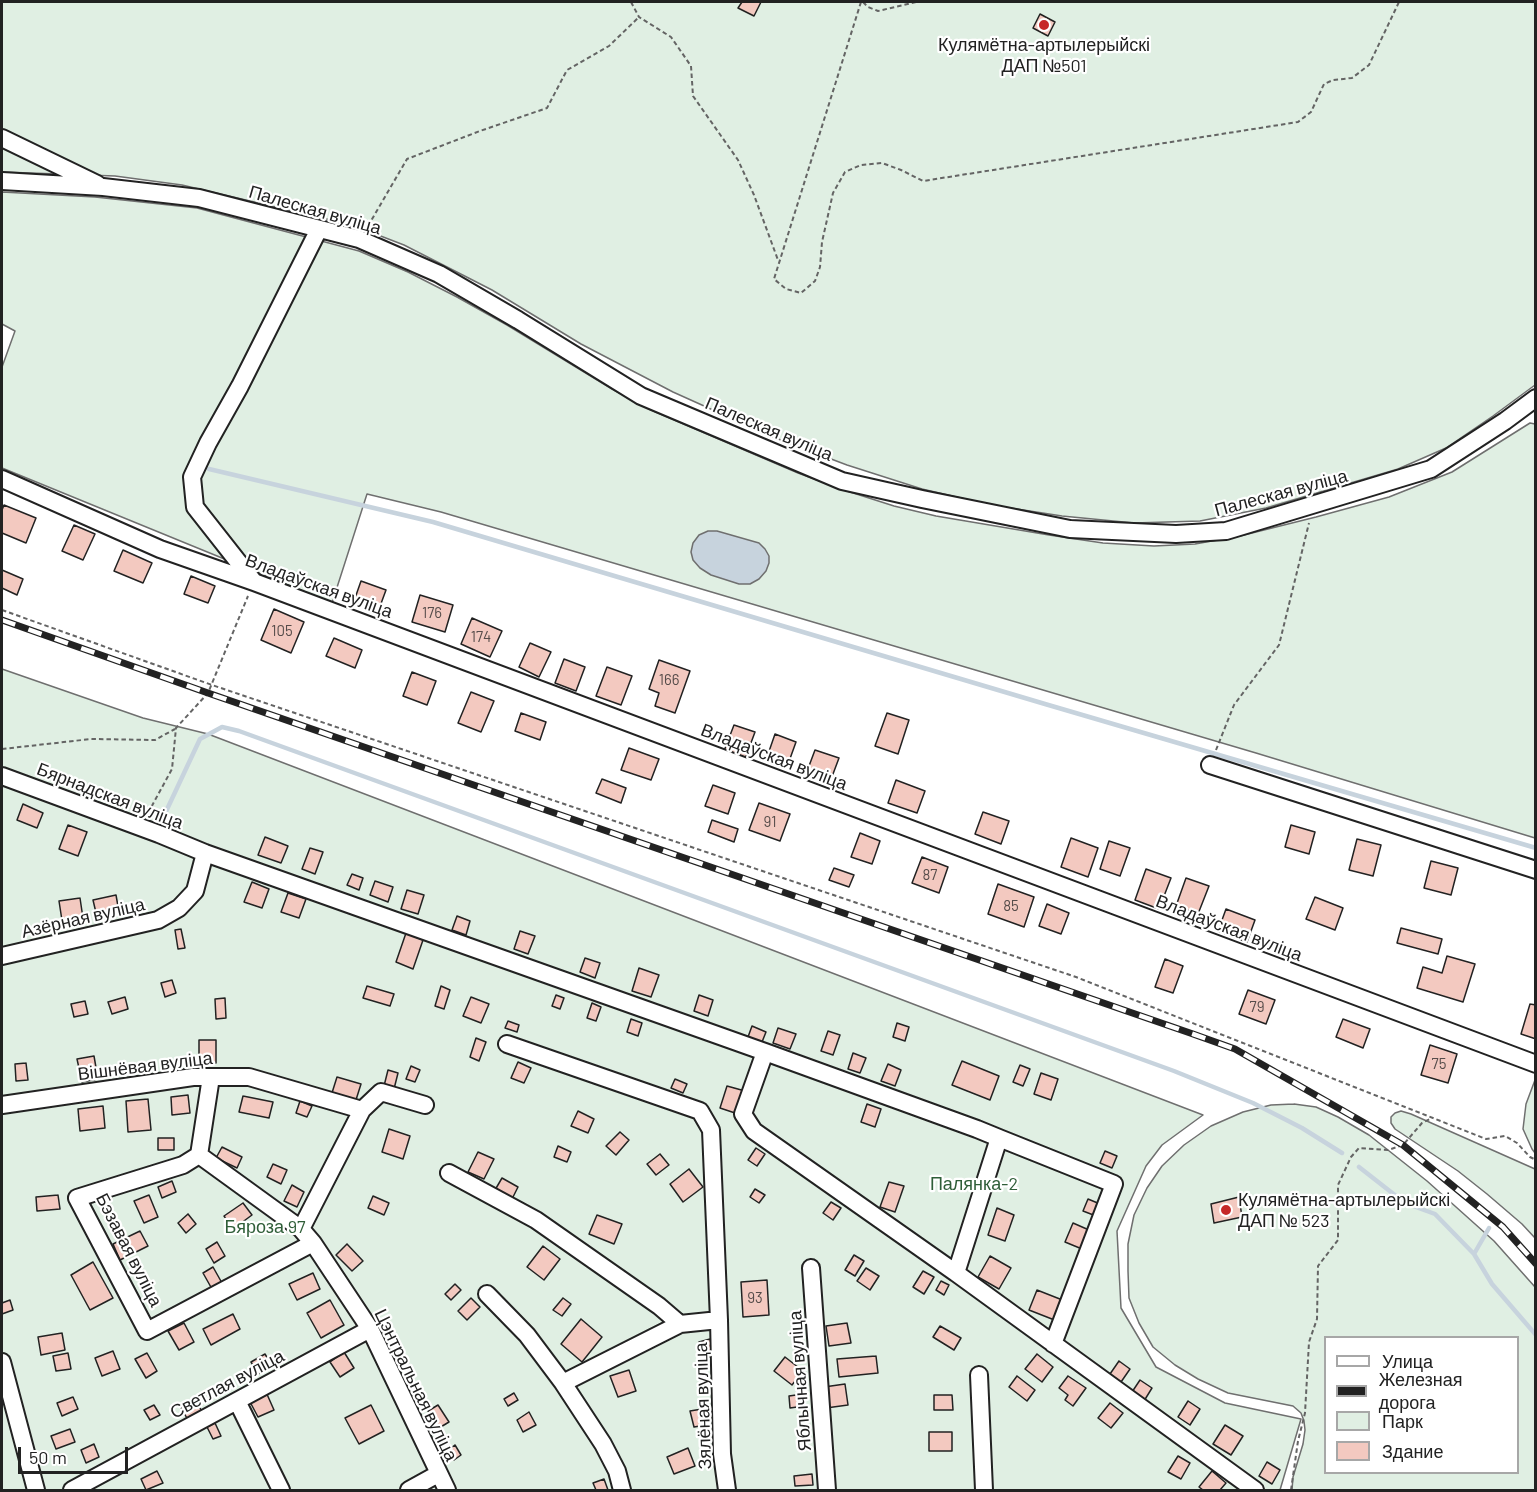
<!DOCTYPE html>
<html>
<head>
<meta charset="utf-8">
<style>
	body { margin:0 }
	#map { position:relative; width:1537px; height:1492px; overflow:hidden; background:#fff; font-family:Barlow,sans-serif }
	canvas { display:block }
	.frame { position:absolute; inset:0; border:3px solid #222; pointer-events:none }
	.legend { position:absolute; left:1324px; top:1336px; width:195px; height:138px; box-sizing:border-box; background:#fff; border:2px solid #a7a7a7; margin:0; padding:8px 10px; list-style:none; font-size:18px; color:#222 }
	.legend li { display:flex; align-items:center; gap:12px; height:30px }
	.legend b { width:30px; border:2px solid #a7a7a7 }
	.scale { position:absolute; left:18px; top:1447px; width:110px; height:27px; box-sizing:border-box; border:3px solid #222; border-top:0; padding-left:8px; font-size:18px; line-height:21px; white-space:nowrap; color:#222; -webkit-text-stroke:4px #fff; paint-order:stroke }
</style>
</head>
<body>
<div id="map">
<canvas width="1537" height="1492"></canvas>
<div class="frame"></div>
<ul class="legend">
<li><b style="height:8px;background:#fff"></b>Улица</li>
<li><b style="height:8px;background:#222"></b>Железная дорога</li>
<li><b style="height:16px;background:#e0efe3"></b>Парк</li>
<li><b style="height:16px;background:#f3c9c0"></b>Здание</li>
</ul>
<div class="scale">50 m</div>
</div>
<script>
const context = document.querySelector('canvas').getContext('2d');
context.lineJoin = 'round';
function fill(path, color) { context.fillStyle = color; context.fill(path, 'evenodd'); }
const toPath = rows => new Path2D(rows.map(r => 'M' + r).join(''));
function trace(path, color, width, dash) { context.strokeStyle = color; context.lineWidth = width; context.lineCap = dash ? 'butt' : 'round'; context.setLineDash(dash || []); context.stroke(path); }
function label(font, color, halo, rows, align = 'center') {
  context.font = font + ' Barlow,sans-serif'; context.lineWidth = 4.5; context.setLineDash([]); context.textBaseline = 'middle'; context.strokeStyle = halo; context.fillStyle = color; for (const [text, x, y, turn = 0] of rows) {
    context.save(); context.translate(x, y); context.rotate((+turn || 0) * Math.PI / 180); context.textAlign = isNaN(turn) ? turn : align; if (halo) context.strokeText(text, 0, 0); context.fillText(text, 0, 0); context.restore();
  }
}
const green = toPath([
	[2,2,1535,2,1535,385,1493,416,1446,448,1398,469,1266,508,1200,521,1134,523,1062,516,991,505,922,489,847,465,773,437,673,392,581,344,492,290,404,245,352,225,182,185,115,176,2,172,2,2],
	[2,192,95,197,197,208,359,251,408,272,457,297,507,325,612,389,651,410,798,473,847,491,894,506,936,516,1049,535,1103,543,1154,546,1195,544,1240,536,1316,517,1389,497,1452,472,1530,423,1535,424,1535,838,1256,753,441,512,367,494,332,603,2,468,2,367,15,331,2,324,2,192],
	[2,669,143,718,208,734,1203,1115,1162,1145,1146,1166,1117,1231,1121,1308,1156,1367,1225,1403,1301,1419,1280,1490,2,1490,2,669],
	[1535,1080,1535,1153,1532,1149,1523,1129,1526,1104,1535,1080],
	[1294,1104,1316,1107,1338,1117,1369,1135,1427,1181,1494,1241,1535,1287,1535,1490,1292,1490,1293,1477,1303,1444,1305,1430,1304,1421,1301,1413,1293,1406,1228,1393,1198,1379,1175,1365,1153,1347,1139,1323,1129,1298,1128,1271,1128,1244,1134,1215,1147,1188,1162,1166,1184,1145,1211,1126,1243,1112,1271,1105,1294,1104],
	[1326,1338,1518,1338,1518,1472,1326,1472,1326,1338],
	[1401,1111,1411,1114,1535,1169,1535,1238,1522,1224,1487,1194,1458,1171,1395,1129,1391,1123,1391,1117,1395,1113,1401,1111]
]);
const water = toPath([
	[708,531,717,531,759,543,765,549,769,556,769,563,766,571,759,579,750,584,739,584,711,575,700,568,693,560,691,552,693,543,699,535,708,531]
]);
const stream = toPath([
	[209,469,433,522,1045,704,1536,848],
	[162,820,200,739,222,727,239,731,1174,1071,1253,1103,1302,1128,1342,1153],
	[1359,1167,1405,1203,1435,1214,1474,1254],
	[1489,1228,1474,1254,1492,1284,1536,1335]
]);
const building = toPath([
	[742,2,761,2,754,16,738,8,742,2],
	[1040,14,1055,22,1048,36,1033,28,1040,14],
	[4,505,36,518,26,543,2,533,2,510,4,505],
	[74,525,95,534,83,560,62,551,74,525],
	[123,550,152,563,143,583,114,571,123,550],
	[2,570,23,579,17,595,2,588,2,570],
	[191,576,215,586,208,603,184,594,191,576],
	[361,581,386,590,379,609,354,601,361,581],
	[420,595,453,605,445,632,412,622,420,595],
	[274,609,304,622,291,653,261,640,274,609],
	[472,618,502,631,490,657,461,644,472,618],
	[334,638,362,650,355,668,326,656,334,638],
	[530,643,551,652,539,677,519,667,530,643],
	[564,659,585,667,576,691,555,683,564,659],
	[659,660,690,671,675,713,655,706,659,693,649,689,659,660],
	[607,667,632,676,621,705,596,696,607,667],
	[412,672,436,681,427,705,403,696,412,672],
	[471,692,494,701,481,732,458,723,471,692],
	[521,713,546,722,540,740,515,731,521,713],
	[887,713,909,720,898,754,875,746,887,713],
	[734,725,755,732,745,759,724,751,734,725],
	[775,734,796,742,787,767,766,760,775,734],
	[629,748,659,759,651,780,621,770,629,748],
	[815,750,839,758,830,782,806,774,815,750],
	[602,779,626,788,621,803,596,793,602,779],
	[896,780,925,791,917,813,888,803,896,780],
	[713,785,735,793,728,814,705,806,713,785],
	[759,803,790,814,780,841,749,830,759,803],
	[23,804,43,813,37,828,17,820,23,804],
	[983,812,1009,821,1001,844,975,834,983,812],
	[712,820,738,829,734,842,708,832,712,820],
	[68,825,87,832,78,856,59,849,68,825],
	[1291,825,1315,832,1309,854,1285,847,1291,825],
	[860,833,880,841,872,864,851,857,860,833],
	[265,837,288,846,281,863,258,855,265,837],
	[1071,838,1098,848,1088,877,1061,867,1071,838],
	[1357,839,1381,845,1373,876,1349,870,1357,839],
	[1109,841,1130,848,1120,876,1100,869,1109,841],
	[310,848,323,852,315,874,302,869,310,848],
	[922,857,948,867,939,893,912,883,922,857],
	[1431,861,1458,868,1451,895,1424,888,1431,861],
	[834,868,854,875,849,887,829,880,834,868],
	[1146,869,1171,878,1159,909,1135,900,1146,869],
	[352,874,363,878,359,890,347,885,352,874],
	[1186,878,1209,886,1198,914,1176,906,1186,878],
	[375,881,393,887,388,902,370,895,375,881],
	[252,882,269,889,262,908,244,902,252,882],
	[998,884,1034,897,1024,927,988,914,998,884],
	[407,890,424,895,418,914,401,909,407,890],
	[288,893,306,899,299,918,281,912,288,893],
	[116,895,119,912,97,917,93,900,116,895],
	[1315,897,1343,908,1335,930,1306,919,1315,897],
	[80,898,84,925,63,927,59,901,80,898],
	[1047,904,1069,913,1061,934,1039,926,1047,904],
	[1226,909,1255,920,1247,942,1218,931,1226,909],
	[457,916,470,921,466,935,452,930,457,916],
	[1401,928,1442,939,1438,954,1397,943,1401,928],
	[181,929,185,948,178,949,175,930,181,929],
	[520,931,535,936,528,954,514,949,520,931],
	[406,933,423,940,413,969,396,962,406,933],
	[1447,956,1475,964,1463,1002,1417,988,1423,967,1442,973,1447,956],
	[585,958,600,963,595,978,580,972,585,958],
	[1165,959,1183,966,1173,993,1155,987,1165,959],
	[639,968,659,975,651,997,632,991,639,968],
	[172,980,176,993,165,997,161,983,172,980],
	[367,986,394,994,390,1006,363,998,367,986],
	[441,986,450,990,444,1009,435,1006,441,986],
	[1248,990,1275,1000,1266,1024,1239,1014,1248,990],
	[556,995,564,998,560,1009,552,1006,556,995],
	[699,995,713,1000,708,1016,694,1011,699,995],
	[125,997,128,1009,112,1014,108,1002,125,997],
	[471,997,489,1004,481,1023,463,1016,471,997],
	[225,998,226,1018,216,1019,215,999,225,998],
	[85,1001,88,1014,74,1017,71,1004,85,1001],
	[592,1003,601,1007,596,1021,587,1018,592,1003],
	[1530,1004,1536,1005,1536,1039,1521,1034,1530,1004],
	[631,1019,642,1023,638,1036,627,1032,631,1019],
	[1343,1019,1370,1029,1363,1048,1336,1037,1343,1019],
	[508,1021,519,1025,517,1032,505,1028,508,1021],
	[897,1023,909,1027,905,1041,893,1037,897,1023],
	[752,1026,766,1032,762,1042,748,1037,752,1026],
	[778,1028,796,1034,790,1049,773,1043,778,1028],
	[828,1031,840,1035,833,1055,821,1051,828,1031],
	[476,1038,486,1042,479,1061,470,1057,476,1038],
	[199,1040,216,1040,216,1063,199,1063,199,1040],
	[1430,1045,1457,1054,1448,1083,1421,1075,1430,1045],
	[853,1053,866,1058,860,1073,848,1069,853,1053],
	[94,1056,98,1079,82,1082,77,1059,94,1056],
	[962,1061,999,1076,990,1100,952,1085,962,1061],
	[518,1062,531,1068,524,1083,511,1078,518,1062],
	[26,1063,28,1080,16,1081,15,1064,26,1063],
	[888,1064,901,1070,895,1086,881,1081,888,1064],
	[1020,1065,1030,1069,1023,1086,1013,1082,1020,1065],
	[411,1066,420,1070,415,1082,406,1079,411,1066],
	[388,1070,398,1073,394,1089,384,1086,388,1070],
	[1041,1073,1058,1079,1051,1100,1034,1094,1041,1073],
	[337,1077,361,1084,355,1103,331,1096,337,1077],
	[675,1079,687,1084,683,1093,671,1088,675,1079],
	[727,1086,745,1091,738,1114,720,1108,727,1086],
	[188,1095,190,1113,172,1115,171,1097,188,1095],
	[243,1096,273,1102,269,1118,239,1112,243,1096],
	[148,1099,151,1130,128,1132,126,1101,148,1099],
	[300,1101,312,1106,307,1117,296,1113,300,1101],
	[867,1104,881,1109,875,1127,861,1122,867,1104],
	[103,1106,105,1128,80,1131,78,1109,103,1106],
	[578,1111,594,1119,588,1133,571,1126,578,1111],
	[389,1129,410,1136,403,1159,382,1152,389,1129],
	[620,1132,629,1140,616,1155,606,1146,620,1132],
	[158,1138,174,1138,174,1150,158,1150,158,1138],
	[558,1146,571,1152,567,1162,554,1157,558,1146],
	[222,1147,242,1157,237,1168,216,1158,222,1147],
	[756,1148,765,1154,757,1166,748,1160,756,1148],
	[1105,1151,1117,1156,1112,1168,1100,1163,1105,1151],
	[478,1152,494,1159,484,1179,468,1172,478,1152],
	[660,1154,669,1165,656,1175,647,1164,660,1154],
	[273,1164,287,1170,281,1184,267,1177,273,1164],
	[689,1169,703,1187,683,1202,670,1184,689,1169],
	[502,1178,518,1187,512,1199,495,1190,502,1178],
	[172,1181,176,1192,162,1198,158,1187,172,1181],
	[889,1182,904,1186,895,1212,880,1207,889,1182],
	[292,1185,304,1192,297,1207,284,1201,292,1185],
	[755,1189,765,1195,759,1203,750,1197,755,1189],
	[58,1195,60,1209,37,1211,36,1197,58,1195],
	[149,1195,158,1217,144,1223,134,1201,149,1195],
	[373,1196,389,1203,384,1215,368,1208,373,1196],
	[1239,1197,1242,1217,1214,1223,1211,1204,1239,1197],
	[1088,1199,1100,1204,1096,1216,1083,1211,1088,1199],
	[831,1202,841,1208,833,1220,823,1213,831,1202],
	[243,1203,252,1215,233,1229,224,1216,243,1203],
	[997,1208,1014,1215,1005,1241,988,1235,997,1208],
	[188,1214,196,1224,186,1233,178,1223,188,1214],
	[597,1215,622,1224,614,1244,589,1234,597,1215],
	[1073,1223,1089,1230,1082,1249,1065,1242,1073,1223],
	[140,1231,148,1246,120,1260,113,1244,140,1231],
	[217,1242,225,1256,214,1263,206,1249,217,1242],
	[347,1244,363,1261,352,1271,336,1255,347,1244],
	[543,1246,560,1259,544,1280,527,1267,543,1246],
	[854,1255,864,1261,855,1276,845,1270,854,1255],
	[990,1256,1011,1268,999,1289,978,1277,990,1256],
	[93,1262,113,1298,90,1310,71,1275,93,1262],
	[213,1267,222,1283,212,1289,203,1273,213,1267],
	[866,1268,879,1276,870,1290,857,1281,866,1268],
	[923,1271,934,1277,924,1294,913,1287,923,1271],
	[313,1273,320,1289,297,1300,289,1284,313,1273],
	[767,1280,769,1315,743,1317,741,1282,767,1280],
	[941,1281,949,1285,944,1295,936,1290,941,1281],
	[455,1284,461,1290,451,1300,445,1294,455,1284],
	[1037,1290,1065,1301,1057,1321,1029,1310,1037,1290],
	[471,1298,480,1307,467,1320,458,1311,471,1298],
	[563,1298,571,1304,562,1316,553,1310,563,1298],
	[10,1300,13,1310,2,1314,2,1303,10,1300],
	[330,1300,344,1325,321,1338,307,1313,330,1300],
	[233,1314,240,1329,211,1345,203,1329,233,1314],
	[581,1319,602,1337,582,1362,561,1344,581,1319],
	[184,1323,194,1342,179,1350,168,1331,184,1323],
	[847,1323,851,1343,829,1346,826,1326,847,1323],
	[940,1326,961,1338,954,1350,933,1337,940,1326],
	[62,1333,65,1350,41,1355,38,1337,62,1333],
	[710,1339,715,1355,704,1359,699,1342,710,1339],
	[113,1351,120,1369,102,1376,95,1358,113,1351],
	[344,1352,354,1368,340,1377,330,1362,344,1352],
	[68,1353,71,1369,56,1371,53,1356,68,1353],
	[147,1353,157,1371,146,1378,135,1359,147,1353],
	[265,1354,272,1366,258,1374,251,1362,265,1354],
	[1037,1354,1053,1367,1042,1382,1025,1369,1037,1354],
	[876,1356,878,1373,839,1377,837,1359,876,1356],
	[785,1357,803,1371,792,1385,774,1371,785,1357],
	[1119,1361,1130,1369,1121,1382,1110,1374,1119,1361],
	[629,1370,636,1391,618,1397,610,1376,629,1370],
	[1017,1376,1035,1390,1027,1401,1009,1387,1017,1376],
	[1068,1376,1086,1388,1073,1406,1065,1400,1068,1395,1059,1388,1068,1376],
	[1140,1380,1152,1388,1144,1401,1132,1392,1140,1380],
	[845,1384,848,1405,826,1408,824,1387,845,1384],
	[266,1392,274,1410,258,1417,249,1400,266,1392],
	[514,1393,518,1400,508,1406,504,1399,514,1393],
	[803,1394,804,1406,790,1408,789,1396,803,1394],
	[934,1395,952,1395,953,1410,934,1410,934,1395],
	[73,1397,78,1409,62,1416,57,1403,73,1397],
	[195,1398,202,1412,188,1420,180,1406,195,1398],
	[1188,1401,1200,1409,1190,1425,1178,1417,1188,1401],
	[1110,1403,1123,1413,1111,1428,1098,1418,1110,1403],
	[154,1405,160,1415,150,1420,144,1410,154,1405],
	[371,1405,384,1431,359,1444,345,1418,371,1405],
	[438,1405,449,1422,439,1428,428,1411,438,1405],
	[702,1409,706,1425,694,1427,690,1411,702,1409],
	[529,1412,536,1425,523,1432,517,1420,529,1412],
	[215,1423,221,1436,213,1439,207,1427,215,1423],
	[1225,1425,1243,1436,1231,1455,1213,1444,1225,1425],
	[70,1429,75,1442,56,1449,51,1436,70,1429],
	[929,1432,952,1432,952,1451,929,1451,929,1432],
	[94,1444,99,1457,86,1463,81,1450,94,1444],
	[455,1445,461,1455,454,1460,448,1450,455,1445],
	[688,1448,695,1466,674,1474,667,1457,688,1448],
	[1178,1456,1190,1463,1181,1479,1168,1472,1178,1456],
	[1267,1462,1280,1470,1272,1484,1259,1476,1267,1462],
	[157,1471,163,1483,146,1490,141,1479,157,1471],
	[1212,1471,1226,1483,1220,1490,1203,1490,1199,1487,1212,1471],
	[812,1474,813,1485,795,1486,794,1476,812,1474],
	[604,1479,608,1490,596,1490,593,1483,604,1479]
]);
const path = toPath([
	[631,2,639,17,671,37,691,66,693,96,738,160,754,195,778,260],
	[861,2,774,279,786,289,801,293,815,281,820,267,822,242,833,193,845,172,861,165,882,163,901,170,923,181,1298,122,1311,112,1324,84,1333,80,1352,78,1369,65,1399,2],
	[863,2,868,7,878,11,916,2],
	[368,226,407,159,480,131,547,108,567,70,609,46,639,17],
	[2,610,212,685,1076,977,1486,1139,1505,1136,1517,1143,1530,1157,1536,1160],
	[2,749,91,739,155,740,175,729],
	[1216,750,1234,705,1279,645,1309,523],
	[148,813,172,769,176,728,208,693,248,596],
	[1291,1490,1298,1441,1305,1413,1309,1342,1317,1319,1318,1266,1338,1240,1338,1185,1351,1157,1359,1148,1388,1150,1403,1145,1422,1123,1432,1118]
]);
const minor = toPath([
	[2,138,97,184],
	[2,181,103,187,199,198,359,239,439,274,518,320,641,396,842,481,922,499,1070,529,1176,534,1226,531,1431,469,1505,421,1536,398],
	[2,479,160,549,254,582,1536,1064],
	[254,582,195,507,192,477,208,443,240,386,319,229],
	[1210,765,1536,870],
	[2,776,159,834,205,853,765,1052,977,1129,999,1138,956,1273,1255,1490],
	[2,956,158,920,179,908,195,891,205,853],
	[507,1044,700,1111,711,1130,719,1320],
	[765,1052,743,1114,754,1131,956,1273],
	[211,1077,199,1155,301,1229,313,1243,370,1329,447,1490],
	[2,1105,193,1077,249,1077,362,1110,381,1092,425,1105],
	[999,1138,1114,1184,1053,1344],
	[199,1155,183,1165,77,1198,147,1331,313,1243],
	[449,1173,536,1220,659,1306,680,1324],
	[301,1229,362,1110],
	[811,1268,827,1490],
	[487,1294,527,1335,563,1383,680,1324,719,1320,722,1454,727,1490],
	[2,1362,36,1490],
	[979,1375,984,1490],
	[563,1383,603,1444,617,1471,622,1490],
	[237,1401,281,1490],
	[72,1490,370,1329],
	[409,1490,438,1474]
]);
const rail = toPath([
	[2,620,208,693,1193,1034,1235,1049,1403,1145,1503,1227,1536,1264]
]);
const markers = [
	[1044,25,6,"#c62828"],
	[1226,1210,6,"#c62828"]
];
const numberNames = [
	["176",432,613],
	["105",282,631],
	["174",481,637],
	["166",669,680],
	["91",770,822],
	["87",930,875],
	["85",1011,906],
	["79",1257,1007],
	["75",1439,1064],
	["93",755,1298]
];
const poiNames = [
	["Кулямётна-артылерыйскі",1044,45],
	["ДАП №501",1044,66],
	["Кулямётна-артылерыйскі",1238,1200,"left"],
	["ДАП № 523",1238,1221,"left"]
];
const streetNames = [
	["Палеская вуліца",315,210,16],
	["Палеская вуліца",769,429,23],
	["Палеская вуліца",1281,493,-15],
	["Владаўская вуліца",319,586,20],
	["Владаўская вуліца",774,757,21],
	["Бярнадская вуліца",110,796,21],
	["Азёрная вуліца",83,918,-13],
	["Владаўская вуліца",1229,928,21],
	["Вішнёвая вуліца",145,1066,-7],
	["Бэзавая вуліца",129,1250,63],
	["Яблычная вуліца",800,1381,-94],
	["Светлая вуліца",227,1384,-28],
	["Цэнтральная вуліца",416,1385,64],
	["Зялёная вуліца",703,1406,-92]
];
const parkNames = [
	["Палянка-2",974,1184],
	["Бяроза 97",265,1227]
];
fill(green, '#e0efe3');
trace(green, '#6f6f6f', 1.5);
fill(water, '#c7d3dd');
trace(water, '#6f6f6f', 1.5);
trace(stream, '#c7d3dd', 4.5);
fill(building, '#f3c9c0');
trace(building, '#222', 1.5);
trace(minor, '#222', 20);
trace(path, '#646464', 2, [4.5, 3]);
trace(minor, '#fff', 16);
trace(rail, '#222', 7);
trace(rail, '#fff', 4.5, [14]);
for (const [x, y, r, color] of markers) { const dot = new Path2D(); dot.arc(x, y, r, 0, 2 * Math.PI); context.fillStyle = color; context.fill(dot); trace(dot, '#fff', 2); }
label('15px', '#564c4a', null, numberNames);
label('18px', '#222', '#fff', poiNames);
label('18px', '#222', '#fff', streetNames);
label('18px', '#2f5e38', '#fff', parkNames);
</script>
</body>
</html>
